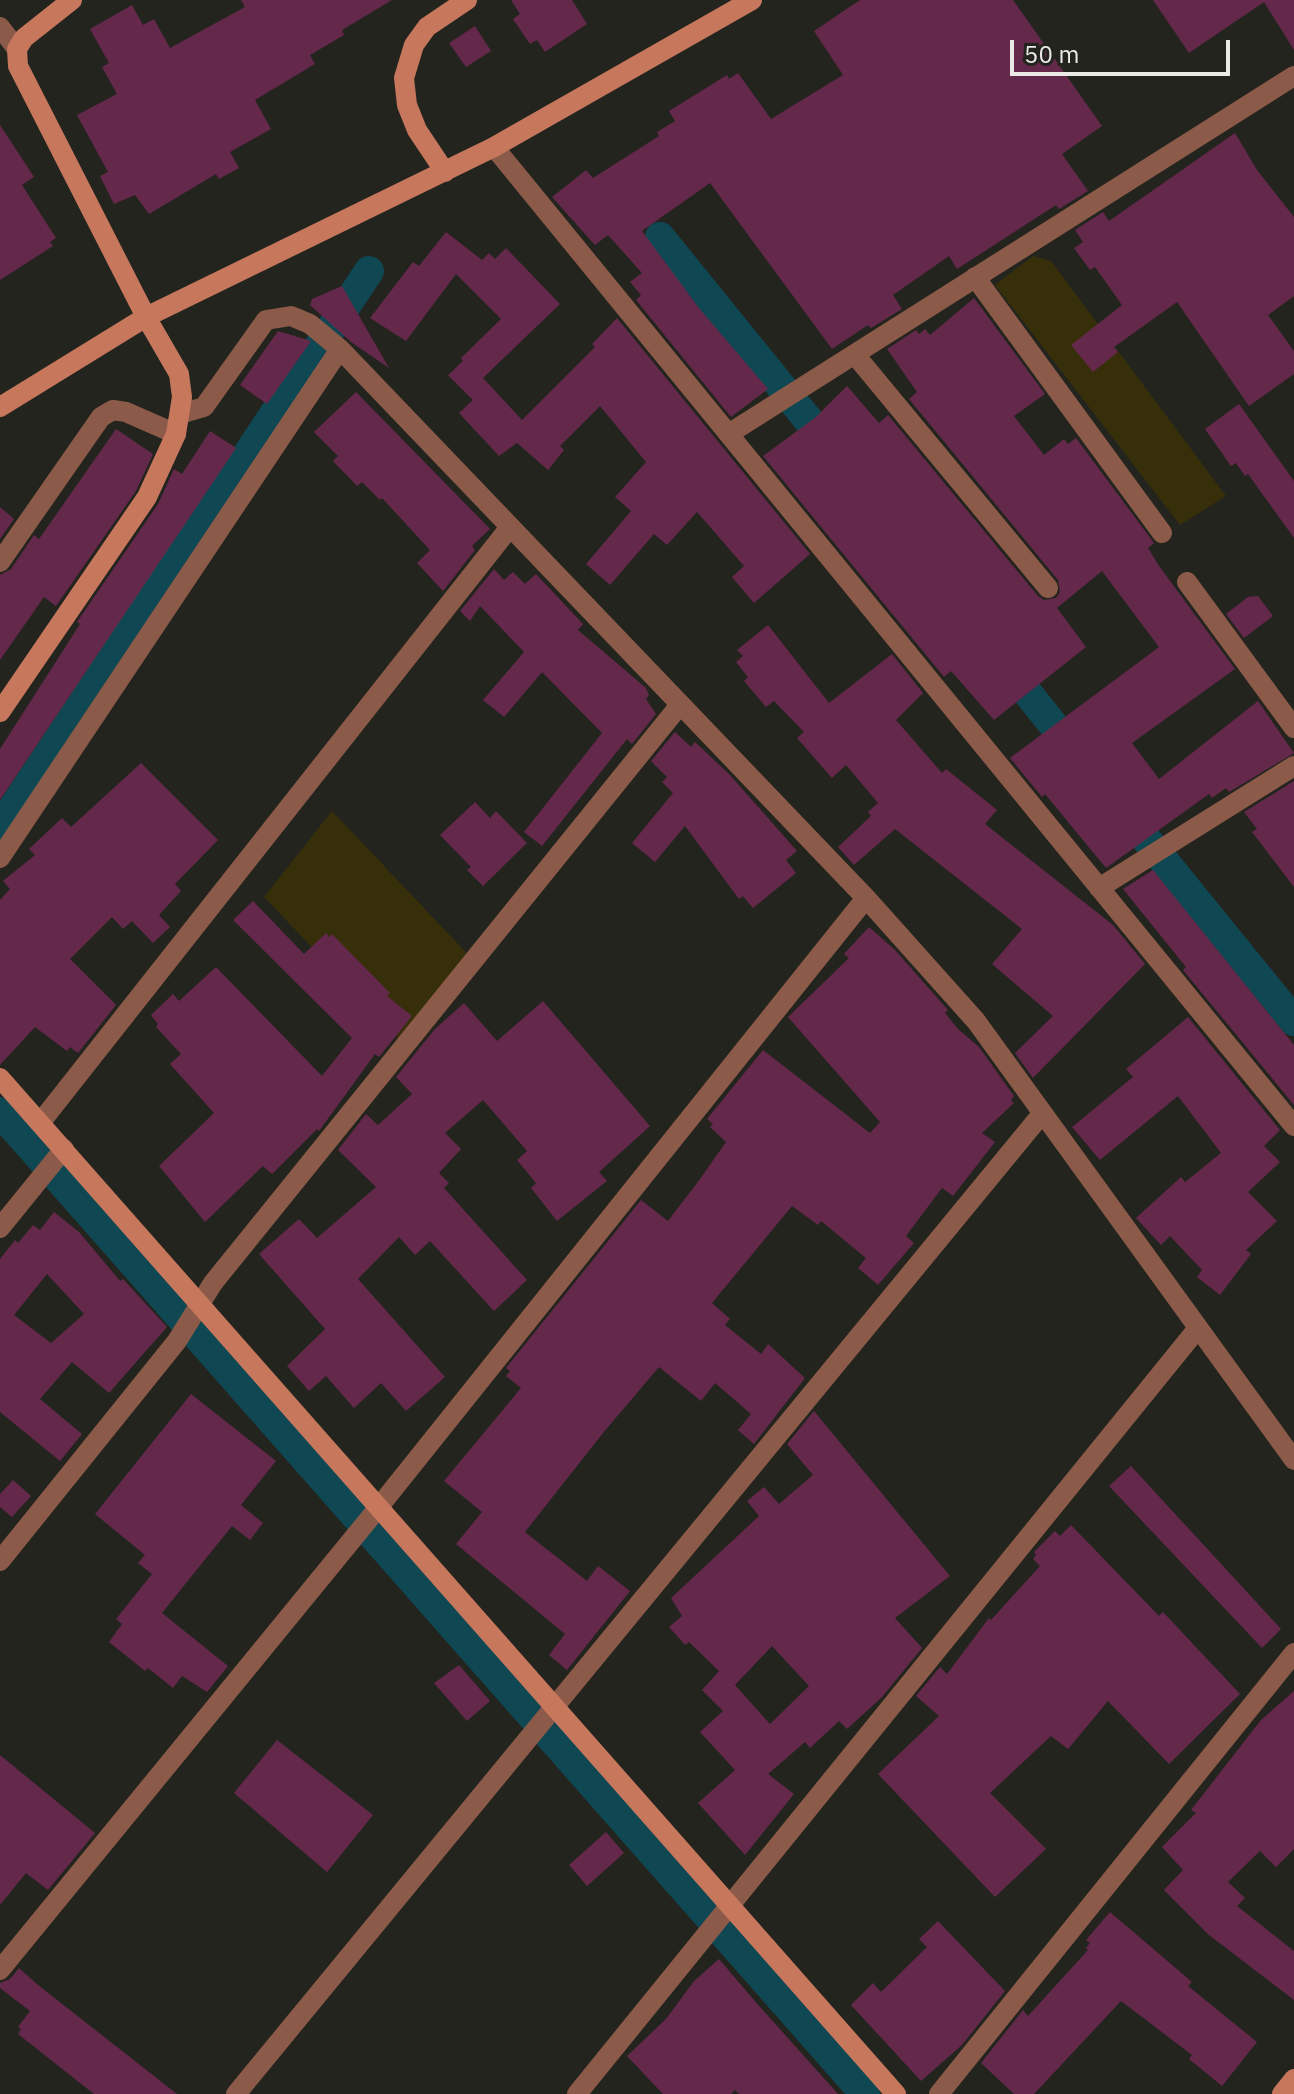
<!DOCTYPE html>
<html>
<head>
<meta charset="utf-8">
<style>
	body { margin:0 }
	#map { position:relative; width:1294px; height:2094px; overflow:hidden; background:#24241f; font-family:"IBM Plex Sans",sans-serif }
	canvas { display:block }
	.scale { position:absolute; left:1010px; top:40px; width:220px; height:36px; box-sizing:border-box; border:4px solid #eae9e6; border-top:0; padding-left:10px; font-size:24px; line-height:28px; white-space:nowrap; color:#eae9e6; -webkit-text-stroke:6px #24241f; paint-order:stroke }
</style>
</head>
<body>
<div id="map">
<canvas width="1294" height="2094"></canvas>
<div class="scale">50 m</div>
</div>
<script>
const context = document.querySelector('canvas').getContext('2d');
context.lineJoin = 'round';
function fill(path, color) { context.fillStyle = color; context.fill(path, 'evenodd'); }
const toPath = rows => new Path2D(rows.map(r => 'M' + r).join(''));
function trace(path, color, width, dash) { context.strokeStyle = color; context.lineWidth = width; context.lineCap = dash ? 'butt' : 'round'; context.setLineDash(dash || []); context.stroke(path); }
const green = toPath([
	[1033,256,1051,261,1226,496,1180,525,995,285],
	[332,811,478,965,408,1048,264,897]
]);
const canal = toPath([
	[660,237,835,453],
	[1003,662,1078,756],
	[1121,808,1294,1021],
	[0,828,369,271],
	[0,1112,865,2094]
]);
const building = toPath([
	[241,0,392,0,342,30,344,35,310,55,315,64,255,100,271,129,230,152,239,168,219,179,216,174,149,214,135,195,114,204,100,176,108,172,77,115,117,94,102,67,109,63,90,29,132,5,143,25,154,19,170,48,245,7],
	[511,0,572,0,587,24,545,52,537,40,530,44,513,19,520,14],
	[860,0,1013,0,1102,126,1062,154,1088,191,1059,209,1056,205,957,269,949,256,893,295,902,309,871,328,868,325,832,349,710,183,642,231,699,308,768,389,731,417,636,300,641,295,630,282,642,273,608,235,595,245,552,197,586,170,593,178,659,136,657,132,675,121,669,111,727,75,729,79,738,73,771,119,843,75,814,31],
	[1153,0,1294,0,1294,50,1264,2,1189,53],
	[475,26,491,51,466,67,449,43],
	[0,125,34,177,22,185,56,238,50,242,53,246,0,280],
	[1235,133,1257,170,1294,217,1294,296,1268,315,1294,351,1294,374,1249,406,1177,302,1114,347,1118,352,1093,372,1071,345,1122,305,1095,267,1090,270,1074,248,1083,242,1075,230,1103,212,1109,221],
	[446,232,482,260,489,253,495,259,506,248,560,304,483,378,522,420,595,347,592,344,617,318,810,554,754,603,732,577,744,566,697,512,667,545,654,534,610,585,586,564,631,511,615,497,646,462,600,406,560,446,564,450,548,470,517,443,499,456,459,413,473,400,448,375,463,361,461,358,501,319,456,274,406,341,370,318,413,262,419,266],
	[342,286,389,368,351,342,310,305,312,299],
	[974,298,1045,394,1014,416,1044,455,1064,439,1068,444,1076,438,1154,543,1148,548,1159,566,1235,669,1132,743,1159,779,1258,701,1294,753,1229,792,1226,788,1212,798,1209,794,1106,868,1045,794,1042,797,1010,758,1159,647,1102,571,1057,608,1086,647,994,720,951,671,944,677,763,456,816,417,847,386,879,423,888,415,1038,596,1044,600,1056,598,1060,592,1058,580,909,399,917,392,887,349,916,330,919,334,925,329,930,335],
	[278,331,311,341,267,404,240,385],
	[356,392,490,529,472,546,475,550,443,591,417,563,430,550,382,498,380,500,362,482,357,486,333,461,338,456,314,432],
	[1239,404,1294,481,1294,538,1248,474,1245,476,1236,463,1231,466,1205,429],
	[116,429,153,454,136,491,56,606,44,597,0,660,0,575,11,569,34,535,39,539],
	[210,431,236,448,0,800,0,749,80,624,77,622,158,504,174,469,182,474],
	[0,507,14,519,0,539],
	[494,569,504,580,513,572,525,584,536,574,583,624,578,630,646,688,649,695,646,699,656,714,632,744,627,739,542,846,524,832,602,733,542,672,504,717,483,700,524,652,480,606,470,621,460,611],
	[1258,596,1273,616,1244,638,1226,614,1248,597],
	[768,625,829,703,892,654,923,693,896,720,942,773,946,769,997,810,985,824,1113,925,1145,964,1033,1078,1015,1053,1053,1016,992,964,1022,929,895,829,854,865,838,847,871,816,868,812,878,803,846,765,832,778,797,738,804,732,774,701,766,707,744,681,748,677,736,662,743,656,737,650],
	[675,732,691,747,695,742,730,775,797,851,786,860,796,873,753,908,743,896,739,899,685,826,655,862,632,843,673,793,662,782,667,777,651,761],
	[141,763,218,840,175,884,181,891,159,915,170,927,153,943,132,921,123,929,112,917,70,959,116,1005,78,1053,70,1047,67,1051,35,1027,0,1065,0,900,10,889,3,881,35,855,29,849,62,818,71,827],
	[1294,781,1294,887,1252,832,1257,829,1244,812],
	[475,802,490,818,496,811,527,843,483,886,467,870,471,867,440,835],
	[1153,870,1294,1045,1294,1105,1183,970,1186,967,1123,889],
	[253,901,304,954,326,933,329,937,332,934,390,993,387,996,412,1016,379,1057,375,1054,319,1131,317,1129,272,1174,263,1166,205,1222,159,1166,214,1113,170,1064,181,1054,156,1027,158,1024,151,1015,173,994,179,1001,216,967,322,1076,352,1038,233,920],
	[869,927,895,950,948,1010,945,1013,958,1029,979,1047,1014,1096,1011,1100,1014,1103,982,1133,995,1142,953,1196,942,1188,906,1236,914,1243,878,1285,858,1268,866,1258,821,1221,818,1225,792,1206,712,1303,730,1319,725,1325,761,1354,768,1344,805,1378,754,1444,738,1430,751,1414,715,1383,701,1401,659,1367,603,1433,525,1532,587,1581,598,1566,630,1591,567,1670,549,1655,565,1634,456,1544,482,1512,444,1481,521,1388,506,1376,510,1371,506,1368,641,1200,668,1221,700,1179,726,1142,710,1127,713,1124,707,1119,763,1050,870,1133,880,1122,788,1017,849,958,844,954],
	[543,1001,650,1126,599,1172,607,1181,557,1221,531,1188,536,1183,517,1160,527,1151,483,1100,445,1133,461,1149,439,1173,449,1183,444,1188,527,1280,494,1311,430,1241,415,1255,399,1237,358,1279,445,1377,406,1411,381,1383,354,1408,326,1376,309,1391,287,1366,325,1329,259,1254,299,1219,317,1238,376,1187,338,1150,366,1114,378,1125,412,1094,396,1077,435,1029,464,1003,497,1041],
	[1188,1017,1280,1130,1264,1146,1280,1162,1248,1192,1277,1221,1246,1250,1251,1254,1220,1295,1197,1277,1202,1270,1170,1236,1161,1245,1136,1218,1181,1177,1185,1182,1221,1153,1178,1096,1100,1160,1072,1127,1133,1077,1126,1069],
	[54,1212,79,1232,120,1281,123,1279,167,1327,109,1393,72,1362,40,1399,82,1434,60,1461,0,1412,0,1259,15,1240,18,1243,33,1225,40,1230],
	[47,1274,84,1314,51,1343,14,1315],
	[191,1394,276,1461,241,1505,263,1523,250,1540,232,1526,162,1613,228,1666,207,1692,182,1676,173,1688,148,1668,145,1671,109,1642,122,1624,116,1619,152,1574,138,1563,145,1555,95,1514],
	[814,1411,950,1576,895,1618,922,1648,882,1697,847,1729,839,1721,810,1748,805,1742,768,1774,794,1794,745,1855,698,1803,735,1770,700,1732,723,1711,702,1690,719,1671,689,1642,685,1645,669,1627,682,1616,671,1598,759,1516,747,1501,764,1487,779,1504,813,1475,787,1444],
	[772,1646,809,1686,770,1724,735,1685],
	[1131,1466,1281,1629,1262,1648,1109,1486],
	[13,1480,31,1496,12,1517,0,1507,0,1494],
	[1071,1525,1159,1616,1163,1612,1240,1694,1169,1764,1108,1701,1068,1749,1051,1736,990,1793,1046,1849,995,1897,878,1774,939,1716,916,1696,940,1667,947,1674,989,1618,991,1620,1040,1566,1033,1559,1036,1555,1034,1552,1055,1531,1060,1536],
	[459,1665,490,1701,467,1721,434,1683],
	[1294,1691,1294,1849,1276,1867,1260,1851,1228,1882,1245,1898,1237,1906,1294,1951,1294,2000,1209,1935,1164,1890,1183,1870,1162,1847,1196,1813,1191,1810,1261,1720],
	[277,1740,373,1815,327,1872,234,1793],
	[0,1755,95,1833,48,1890,26,1873,0,1905],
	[606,1832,624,1853,587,1886,569,1865],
	[1110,1912,1192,1982,1188,1986,1257,2042,1222,2086,1189,2059,1192,2055,1121,2001,1034,2094,1014,2094,981,2063,1023,2010,1028,2016,1088,1950,1086,1948,1090,1943,1086,1940],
	[938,1921,1005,1991,962,2045,921,2081,851,2005,873,1983,881,1992,927,1947,919,1939],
	[719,1959,753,1999,838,2094,739,2094,735,2090,731,2094,663,2094,627,2056,666,2019,694,1981],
	[19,1968,38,1985,177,2094,94,2094,18,2034,21,2029,18,2027,30,2011,0,1988,0,1983,10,1979]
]);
const street = toPath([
	[0,27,17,49],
	[494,147,1294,1126],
	[975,277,1162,533],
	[856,356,1048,588],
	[180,414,204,407,266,320,291,316,310,324,340,349,866,898,976,1021,1294,1460],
	[730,433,1294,76],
	[0,562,101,417,113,410,126,412,176,434],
	[1187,582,1294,728],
	[0,858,340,349],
	[1099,888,1294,766],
	[40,1123,510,527],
	[0,1228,64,1149],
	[0,1561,177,1341,213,1283,679,706],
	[0,1970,378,1508,866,898],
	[236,2094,1041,1115],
	[577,2094,1198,1328],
	[939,2094,1294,1653]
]);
const secondary = toPath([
	[445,172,417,130,407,105,404,78,414,45,427,27,467,0],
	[0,407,146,317,494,147,752,0],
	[0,712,147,497,176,434,182,397,179,374,146,317,18,66,17,49,24,38,72,0],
	[0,1078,896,2094],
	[1282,2094,1294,2079]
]);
fill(green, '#362f0a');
trace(canal, '#0f4753', 30);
fill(building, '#64284b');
trace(street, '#8b5a48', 20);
trace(secondary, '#c6775c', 20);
</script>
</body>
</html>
